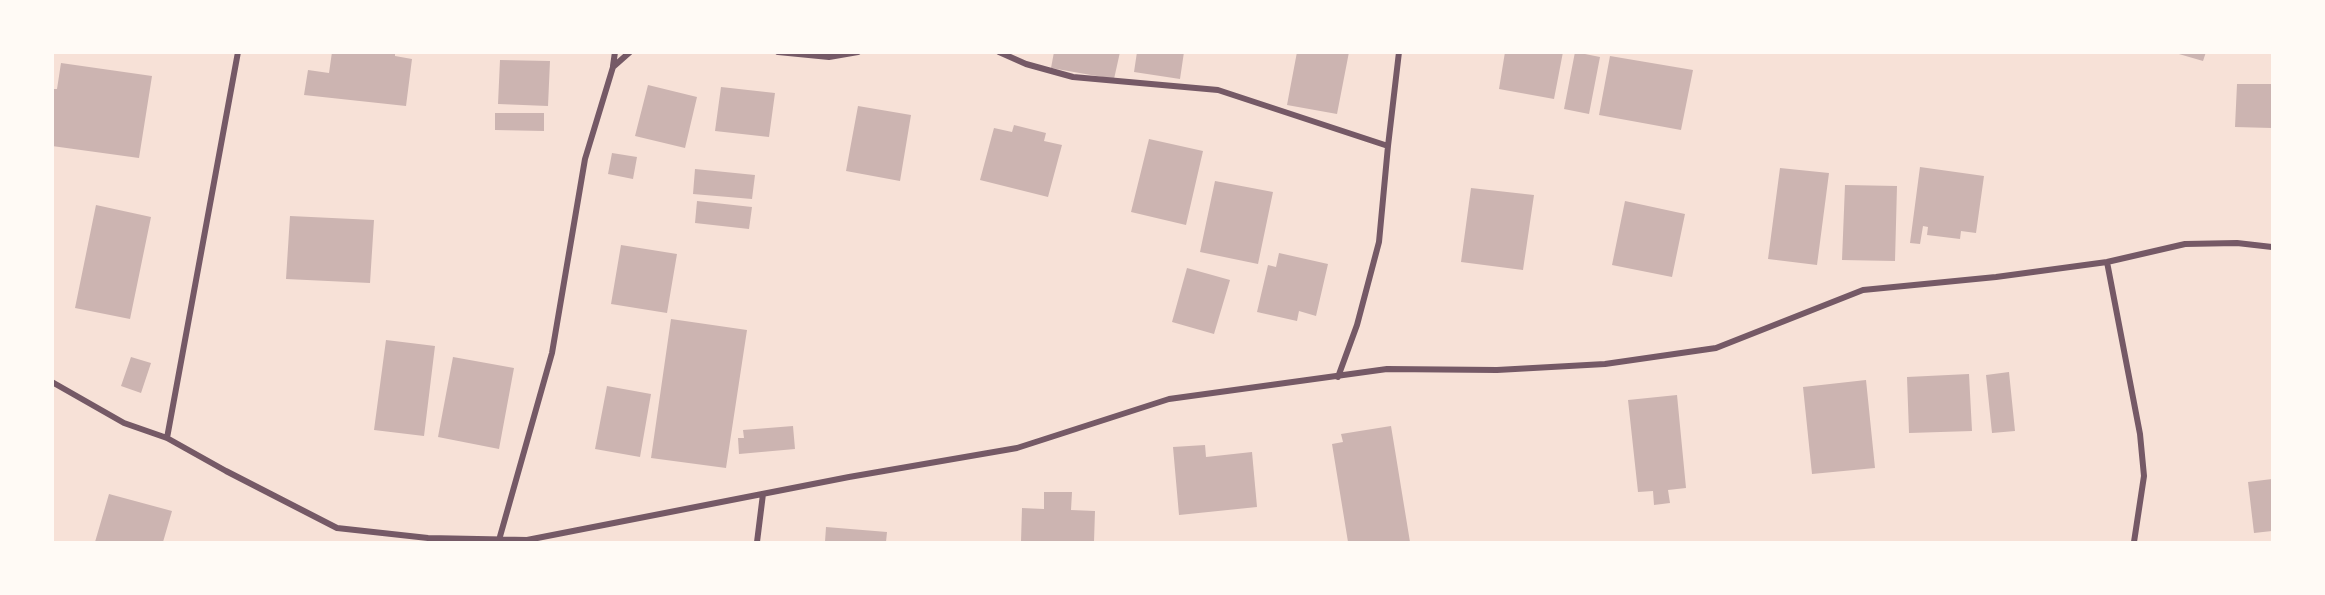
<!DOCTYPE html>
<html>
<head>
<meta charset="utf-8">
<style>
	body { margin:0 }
	#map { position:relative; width:2325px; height:595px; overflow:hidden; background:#f7e1d7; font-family:Overpass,sans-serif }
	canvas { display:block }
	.frame { position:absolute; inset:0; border:54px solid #fffaf5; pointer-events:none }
</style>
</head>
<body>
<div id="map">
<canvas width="2325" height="595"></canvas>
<div class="frame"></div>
</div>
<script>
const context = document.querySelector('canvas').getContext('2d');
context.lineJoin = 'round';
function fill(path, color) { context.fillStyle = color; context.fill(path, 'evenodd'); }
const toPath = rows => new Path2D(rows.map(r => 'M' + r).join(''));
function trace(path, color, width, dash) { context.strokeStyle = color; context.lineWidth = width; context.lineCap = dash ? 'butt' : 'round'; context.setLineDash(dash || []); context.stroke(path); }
const building = toPath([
	[332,52,395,52,395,56,412,59,406,106,304,95,308,70,329,73],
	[1054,52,1120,52,1114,79,1051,68],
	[1137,52,1184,52,1180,79,1134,72],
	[1297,52,1349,52,1337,114,1287,105],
	[1505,52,1563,52,1554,99,1499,89],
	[1575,52,1600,57,1589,114,1564,109],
	[2172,52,2206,52,2203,61],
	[1610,56,1693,70,1681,130,1599,115],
	[500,60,550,61,548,106,498,104],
	[61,63,152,76,139,158,52,146,52,89,57,89],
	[2237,84,2272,84,2272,128,2235,127],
	[648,85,697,97,685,148,635,136],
	[721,87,775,93,769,137,715,131],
	[858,106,911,115,900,181,846,171],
	[495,113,544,113,544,131,495,130],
	[1014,125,1046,133,1044,141,1062,145,1048,197,980,180,994,128,1012,132],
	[1149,139,1203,151,1186,225,1131,212],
	[612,153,637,157,633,179,608,174],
	[1920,167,1984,176,1976,233,1961,231,1960,239,1927,235,1928,227,1923,226,1920,244,1910,243],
	[1780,168,1829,173,1817,265,1768,259],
	[695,169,755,175,752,199,693,194],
	[1215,181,1273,192,1258,264,1200,252],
	[1845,185,1897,186,1895,261,1842,260],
	[1471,188,1534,195,1523,270,1461,262],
	[697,201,752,207,749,229,695,223],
	[1625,201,1685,214,1672,277,1612,265],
	[96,205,151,217,130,319,75,308],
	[290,216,374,220,370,283,286,279],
	[621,245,677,254,667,313,611,304],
	[1279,253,1328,264,1316,316,1299,311,1297,321,1257,312,1268,265,1276,267],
	[1187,268,1230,280,1214,334,1172,322],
	[671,319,747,330,726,468,651,458],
	[386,340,435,346,424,436,374,430],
	[131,357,151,363,141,393,121,386],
	[453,357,514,368,499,449,438,437],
	[2009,372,2015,431,1992,433,1986,375],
	[1969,374,1972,431,1909,433,1907,377],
	[1866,380,1875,468,1812,474,1803,387],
	[607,386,651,394,640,457,595,449],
	[1677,395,1686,488,1668,490,1670,503,1654,505,1653,491,1638,492,1628,400],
	[793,426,795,449,739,454,738,438,744,438,743,430],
	[1391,426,1410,542,1348,542,1332,444,1343,442,1341,434],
	[1205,445,1206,457,1252,452,1257,507,1179,515,1173,447],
	[2272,479,2272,531,2254,533,2248,482],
	[1044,492,1072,492,1071,510,1095,511,1094,542,1021,542,1022,508,1044,509],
	[109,494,172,511,163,542,95,542],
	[826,527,887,532,886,542,825,542]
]);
const minor = toPath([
	[778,52,829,57,858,52],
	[999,52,1026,64,1073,77,1218,90,1388,146,1379,242,1357,325,1338,377],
	[613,66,615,52],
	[1388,146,1399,52],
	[2107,262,2140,434,2144,476,2134,542],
	[52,382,124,423,167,438,226,471,337,528,428,538,527,540,849,477,1017,448,1169,399,1387,369,1497,370,1605,364,1716,348,1863,290,1996,277,2107,262,2185,244,2237,243,2272,247],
	[167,438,238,52],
	[499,540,552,353,585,159,613,67,630,52],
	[757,542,763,494]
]);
fill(building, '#ccb4b1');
trace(minor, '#755966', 6);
</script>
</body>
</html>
